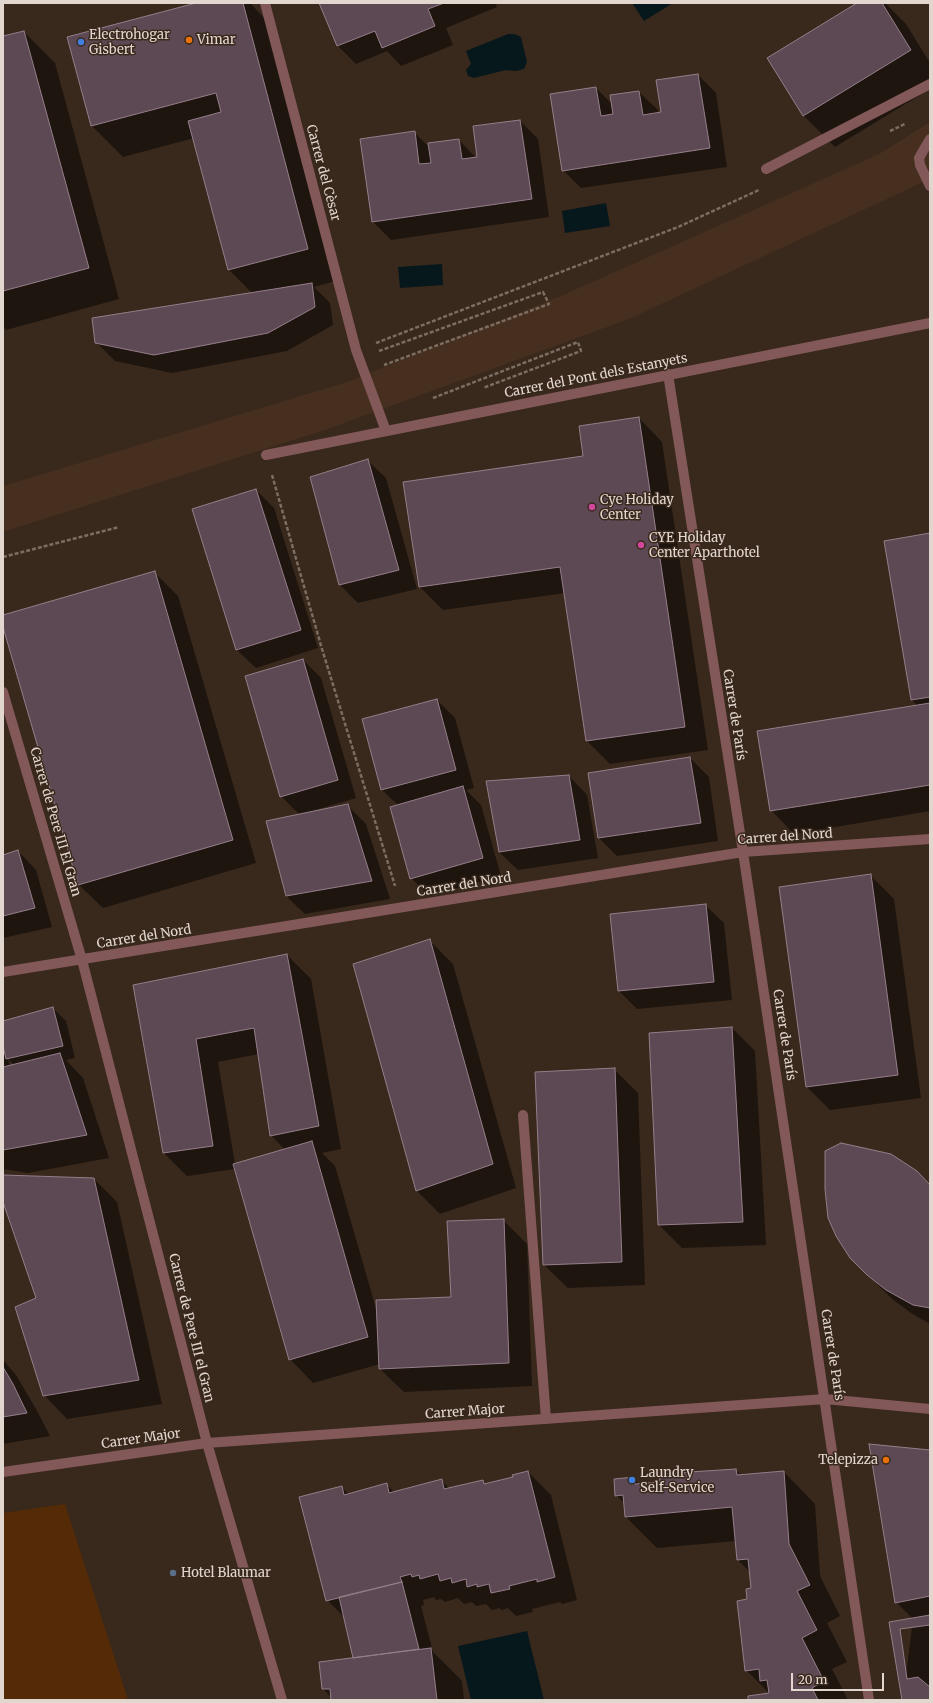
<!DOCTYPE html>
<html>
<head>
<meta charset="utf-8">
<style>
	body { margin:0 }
	#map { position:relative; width:933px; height:1703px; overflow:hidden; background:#39281c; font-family:Merriweather,serif }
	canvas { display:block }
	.frame { position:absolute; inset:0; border:4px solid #e2d7cf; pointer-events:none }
	.scale { position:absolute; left:791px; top:1673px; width:93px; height:18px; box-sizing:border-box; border:2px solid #e2d7cf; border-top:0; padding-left:5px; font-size:12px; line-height:14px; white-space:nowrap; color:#e2d7cf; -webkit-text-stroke:3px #39281c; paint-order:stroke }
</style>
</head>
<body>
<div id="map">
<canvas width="933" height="1703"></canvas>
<div class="frame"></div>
<div class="scale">20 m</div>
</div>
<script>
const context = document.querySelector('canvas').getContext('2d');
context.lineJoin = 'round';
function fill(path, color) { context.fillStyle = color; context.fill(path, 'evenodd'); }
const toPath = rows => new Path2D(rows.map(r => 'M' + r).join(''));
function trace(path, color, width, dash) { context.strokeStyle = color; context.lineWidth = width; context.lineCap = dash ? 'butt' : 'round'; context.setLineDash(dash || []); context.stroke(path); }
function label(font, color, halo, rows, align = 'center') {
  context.font = font + ' Merriweather,serif'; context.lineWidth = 3; context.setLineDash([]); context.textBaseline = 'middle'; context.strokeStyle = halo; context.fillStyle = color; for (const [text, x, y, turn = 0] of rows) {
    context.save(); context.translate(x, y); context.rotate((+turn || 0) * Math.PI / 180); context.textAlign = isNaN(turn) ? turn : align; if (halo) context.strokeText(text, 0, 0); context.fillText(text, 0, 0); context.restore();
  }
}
const built = toPath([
	[930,122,930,179,629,319,325,430,3,532,3,486,347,382,563,295,879,154]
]);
const green = toPath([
	[65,1504,128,1700,3,1700,3,1513]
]);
const water = toPath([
	[632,3,673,3,644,21],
	[508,34,515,34,521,37,527,62,524,69,516,71,506,70,474,78,468,76,466,70,471,64,466,51],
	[606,203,610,226,565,233,562,211],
	[442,264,443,285,400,288,398,267],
	[527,1631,544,1700,471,1700,458,1646]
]);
const shadow = toPath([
	[200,3,250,3,270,24,339,280,314,287,330,303,333,325,287,351,172,373,115,361,96,342,253,294,229,270,194,138,123,157,92,126,69,37],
	[320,3,495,3,497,7,446,28,453,45,401,66,387,51,356,64,337,45],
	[859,3,885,3,906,24,930,63,930,89,835,147,804,116,769,59],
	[24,32,55,63,119,299,6,330,3,327,3,37],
	[698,75,716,93,727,167,581,188,563,170,596,88,612,104,639,92,658,110,658,113,662,113],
	[520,121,538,139,549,217,391,240,373,222,414,132,430,148,459,140,478,160],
	[639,418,662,442,708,750,610,764,587,741,565,593,443,610,420,587,585,456],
	[367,460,386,478,417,589,358,603,340,585],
	[256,490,274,508,318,648,256,668,237,650],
	[930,534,930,811,794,834,771,810,918,706,912,700],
	[154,572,178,596,256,863,103,908,79,885,3,624,3,616],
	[303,660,321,678,356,798,309,812,309,813,348,806,366,824,390,899,305,914,286,896,300,815,281,796],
	[437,700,455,718,474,788,466,790,481,805,501,876,429,896,411,878,398,805,381,789],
	[690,758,709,777,718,841,617,856,599,838,589,773],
	[569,776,587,795,598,858,518,870,499,852],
	[18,851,36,870,52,927,3,938,3,856],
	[871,876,894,899,921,1098,830,1110,807,1087],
	[705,905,724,923,732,1000,637,1009,619,991],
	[429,940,453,964,516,1188,440,1214,417,1191,354,964],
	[287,955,311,979,341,1149,322,1153,335,1166,377,1312,452,1298,503,1220,527,1244,532,1386,404,1392,380,1369,380,1364,313,1383,290,1359,235,1169,187,1176,164,1153,134,986],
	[259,1054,271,1135,285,1150,235,1164,218,1062],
	[53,1008,66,1021,75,1058,66,1060,83,1078,109,1158,28,1173,3,1169,3,1022],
	[8,1059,14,1065,10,1066],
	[732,1028,755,1051,766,1245,682,1248,659,1225,650,1034],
	[615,1070,638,1093,645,1285,568,1288,544,1265],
	[3,1176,94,1179,117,1202,162,1404,67,1419,44,1395,37,1299,3,1198],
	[930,1186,930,1324,911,1313,892,1299,868,1275],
	[3,1360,16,1375,36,1409,50,1436,3,1444],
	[930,1451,930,1700,903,1700,913,1619,896,1602],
	[736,1470,742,1476,784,1472,815,1504,820,1576,840,1616,827,1623,847,1662,832,1669,848,1700,749,1700,770,1694,746,1670,748,1600,752,1589,751,1573,738,1560,736,1541,657,1548,626,1517,624,1503,616,1495,634,1478,640,1485,661,1483],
	[528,1472,551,1495,577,1600,562,1604,560,1602,532,1609,533,1612,516,1616,508,1608,502,1610,499,1608,492,1610,486,1604,476,1606,472,1602,464,1604,458,1598,445,1602,441,1599,436,1600,434,1597,423,1600,424,1605,421,1606,433,1652,462,1681,464,1700,332,1700,331,1697,323,1689,355,1659,345,1618,327,1600,341,1487,349,1494,386,1484,394,1492,441,1480,450,1489,482,1481,486,1485,514,1478]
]);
const building = toPath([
	[196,3,243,3,308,249,228,270,188,121,221,112,216,93,91,126,67,37,196,3],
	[319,3,444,3,428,9,435,26,382,48,375,31,337,46,319,3],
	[857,3,882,3,911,50,803,116,767,58,857,3],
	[24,31,89,268,3,291,3,36,24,31],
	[698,74,710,148,562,171,550,94,596,87,601,116,613,114,610,95,639,91,643,115,661,112,656,80,698,74],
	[520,120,532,199,372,222,360,139,415,131,419,164,431,163,428,143,459,139,462,159,477,157,473,126,520,120],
	[312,283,315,307,268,333,154,355,95,343,92,318,312,283],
	[639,417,685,727,586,741,560,567,419,587,403,482,583,456,579,426,639,417],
	[368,459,399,570,339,585,310,477,368,459],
	[256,489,301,630,236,650,192,509,256,489],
	[930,533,930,697,911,700,884,541,930,533],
	[155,571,233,840,78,885,3,627,3,615,155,571],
	[303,659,338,780,280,797,245,676,303,659],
	[437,699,456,770,381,790,362,719,437,699],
	[930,703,930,785,770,811,757,731,930,703],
	[690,757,701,823,598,838,588,773,690,757],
	[569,775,580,840,499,852,486,781,569,775],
	[463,786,483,858,410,879,390,807,463,786],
	[348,804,372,881,286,896,266,821,348,804],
	[18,850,35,908,3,916,3,855,18,850],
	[871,874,898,1075,806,1087,779,887,871,874],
	[706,904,714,982,618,991,610,914,706,904],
	[430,939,493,1164,416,1191,353,964,430,939],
	[287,954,319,1126,270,1136,254,1028,196,1039,213,1146,163,1153,133,985,287,954],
	[53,1007,63,1046,6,1059,3,1046,3,1021,53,1007],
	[732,1027,743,1222,658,1225,649,1033,732,1027],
	[60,1053,87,1135,3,1150,3,1067,60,1053],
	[615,1068,622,1262,543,1265,535,1072,615,1068],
	[312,1141,368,1337,289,1360,233,1164,312,1141],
	[841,1143,891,1154,917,1171,930,1185,930,1308,913,1305,886,1290,867,1275,850,1258,836,1236,828,1218,825,1189,825,1151,841,1143],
	[3,1175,94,1178,139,1380,43,1396,15,1307,36,1298,3,1202,3,1175],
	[504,1219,509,1363,379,1369,376,1300,451,1297,447,1221,504,1219],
	[3,1367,13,1384,27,1413,3,1417,3,1367],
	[869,1444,930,1450,930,1596,895,1603,869,1444],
	[736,1469,737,1475,784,1471,789,1544,810,1585,797,1591,817,1630,802,1638,824,1681,812,1688,818,1700,748,1700,748,1696,769,1693,767,1680,760,1681,759,1669,745,1671,737,1601,747,1599,746,1589,751,1588,748,1559,737,1560,732,1507,625,1517,623,1495,615,1496,614,1479,634,1477,635,1484,660,1482,659,1474,736,1469],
	[528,1471,555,1577,537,1582,537,1579,509,1586,510,1589,491,1593,489,1584,477,1587,477,1584,467,1587,466,1579,452,1583,451,1578,440,1581,438,1574,420,1579,419,1575,412,1577,411,1574,400,1577,402,1582,326,1601,299,1497,342,1486,344,1495,387,1483,389,1493,442,1479,444,1489,483,1480,484,1484,513,1477,512,1475,528,1471],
	[402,1582,419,1649,353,1658,339,1597,402,1582],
	[930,1615,930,1700,902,1700,889,1622,930,1615],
	[930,1625,930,1687,918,1677,907,1679,900,1629,930,1625],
	[431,1648,437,1700,331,1700,330,1689,322,1689,319,1662,431,1648]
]);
const path = toPath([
	[890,131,905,124],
	[376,343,678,227,759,190],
	[379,351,543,292,549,304,384,365],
	[433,398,578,342,581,351,483,388],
	[272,475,322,649,395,886],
	[3,557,119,527]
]);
const lane = toPath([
	[766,169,930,84],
	[523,1115,546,1419]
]);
const street = toPath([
	[265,3,356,350,386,431],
	[930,139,919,158,920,165,930,186],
	[668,374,743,852,869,1700],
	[266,455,930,323],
	[3,692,82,960,207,1443,282,1700],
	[3,972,743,852,930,839],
	[3,1472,207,1443,825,1399,930,1409]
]);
const markers = [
	[189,40,4,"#e8710a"],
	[81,42,4,"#3f7fe0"],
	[592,507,4,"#d1479c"],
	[641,545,4,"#d1479c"],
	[886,1460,4,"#e8710a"],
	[632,1480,4,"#3f7fe0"],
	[173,1573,4,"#5c6f8a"]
];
const poiNames = [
	["Electrohogar",89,35],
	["Gisbert",89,50],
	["Vimar",197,40],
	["Cye Holiday",600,500],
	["Center",600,515],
	["CYE Holiday",649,538],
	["Center Aparthotel",649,553],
	["Telepizza",878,1460,"right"],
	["Laundry",640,1473],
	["Self-Service",640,1488],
	["Hotel Blaumar",181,1573]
];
const streetNames = [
	["Carrer del Cèsar",323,173,75],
	["Carrer del Pont dels Estanyets",596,376,-11],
	["Carrer de París",734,715,81],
	["Carrer de Pere III El Gran",55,822,74],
	["Carrer del Nord",785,837,-4],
	["Carrer del Nord",464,885,-9],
	["Carrer del Nord",144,937,-9],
	["Carrer de París",784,1035,81],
	["Carrer de Pere III el Gran",191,1328,76],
	["Carrer de París",832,1355,81],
	["Carrer Major",465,1412,-4],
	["Carrer Major",141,1439,-8]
];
fill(built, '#462f1f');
fill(green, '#552b07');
fill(water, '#07181c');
fill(shadow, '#0007');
fill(building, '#5d4954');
trace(building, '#947e8a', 1);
trace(path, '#7b6d62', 2.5, [4, 2]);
trace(lane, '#825859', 10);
trace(street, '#825859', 10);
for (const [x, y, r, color] of markers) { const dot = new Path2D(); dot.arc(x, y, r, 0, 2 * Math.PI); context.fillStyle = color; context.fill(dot); trace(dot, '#39281c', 1.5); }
label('13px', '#e2d7cf', '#39281c', poiNames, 'left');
label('13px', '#e2d7cf', '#39281c', streetNames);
</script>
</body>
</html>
